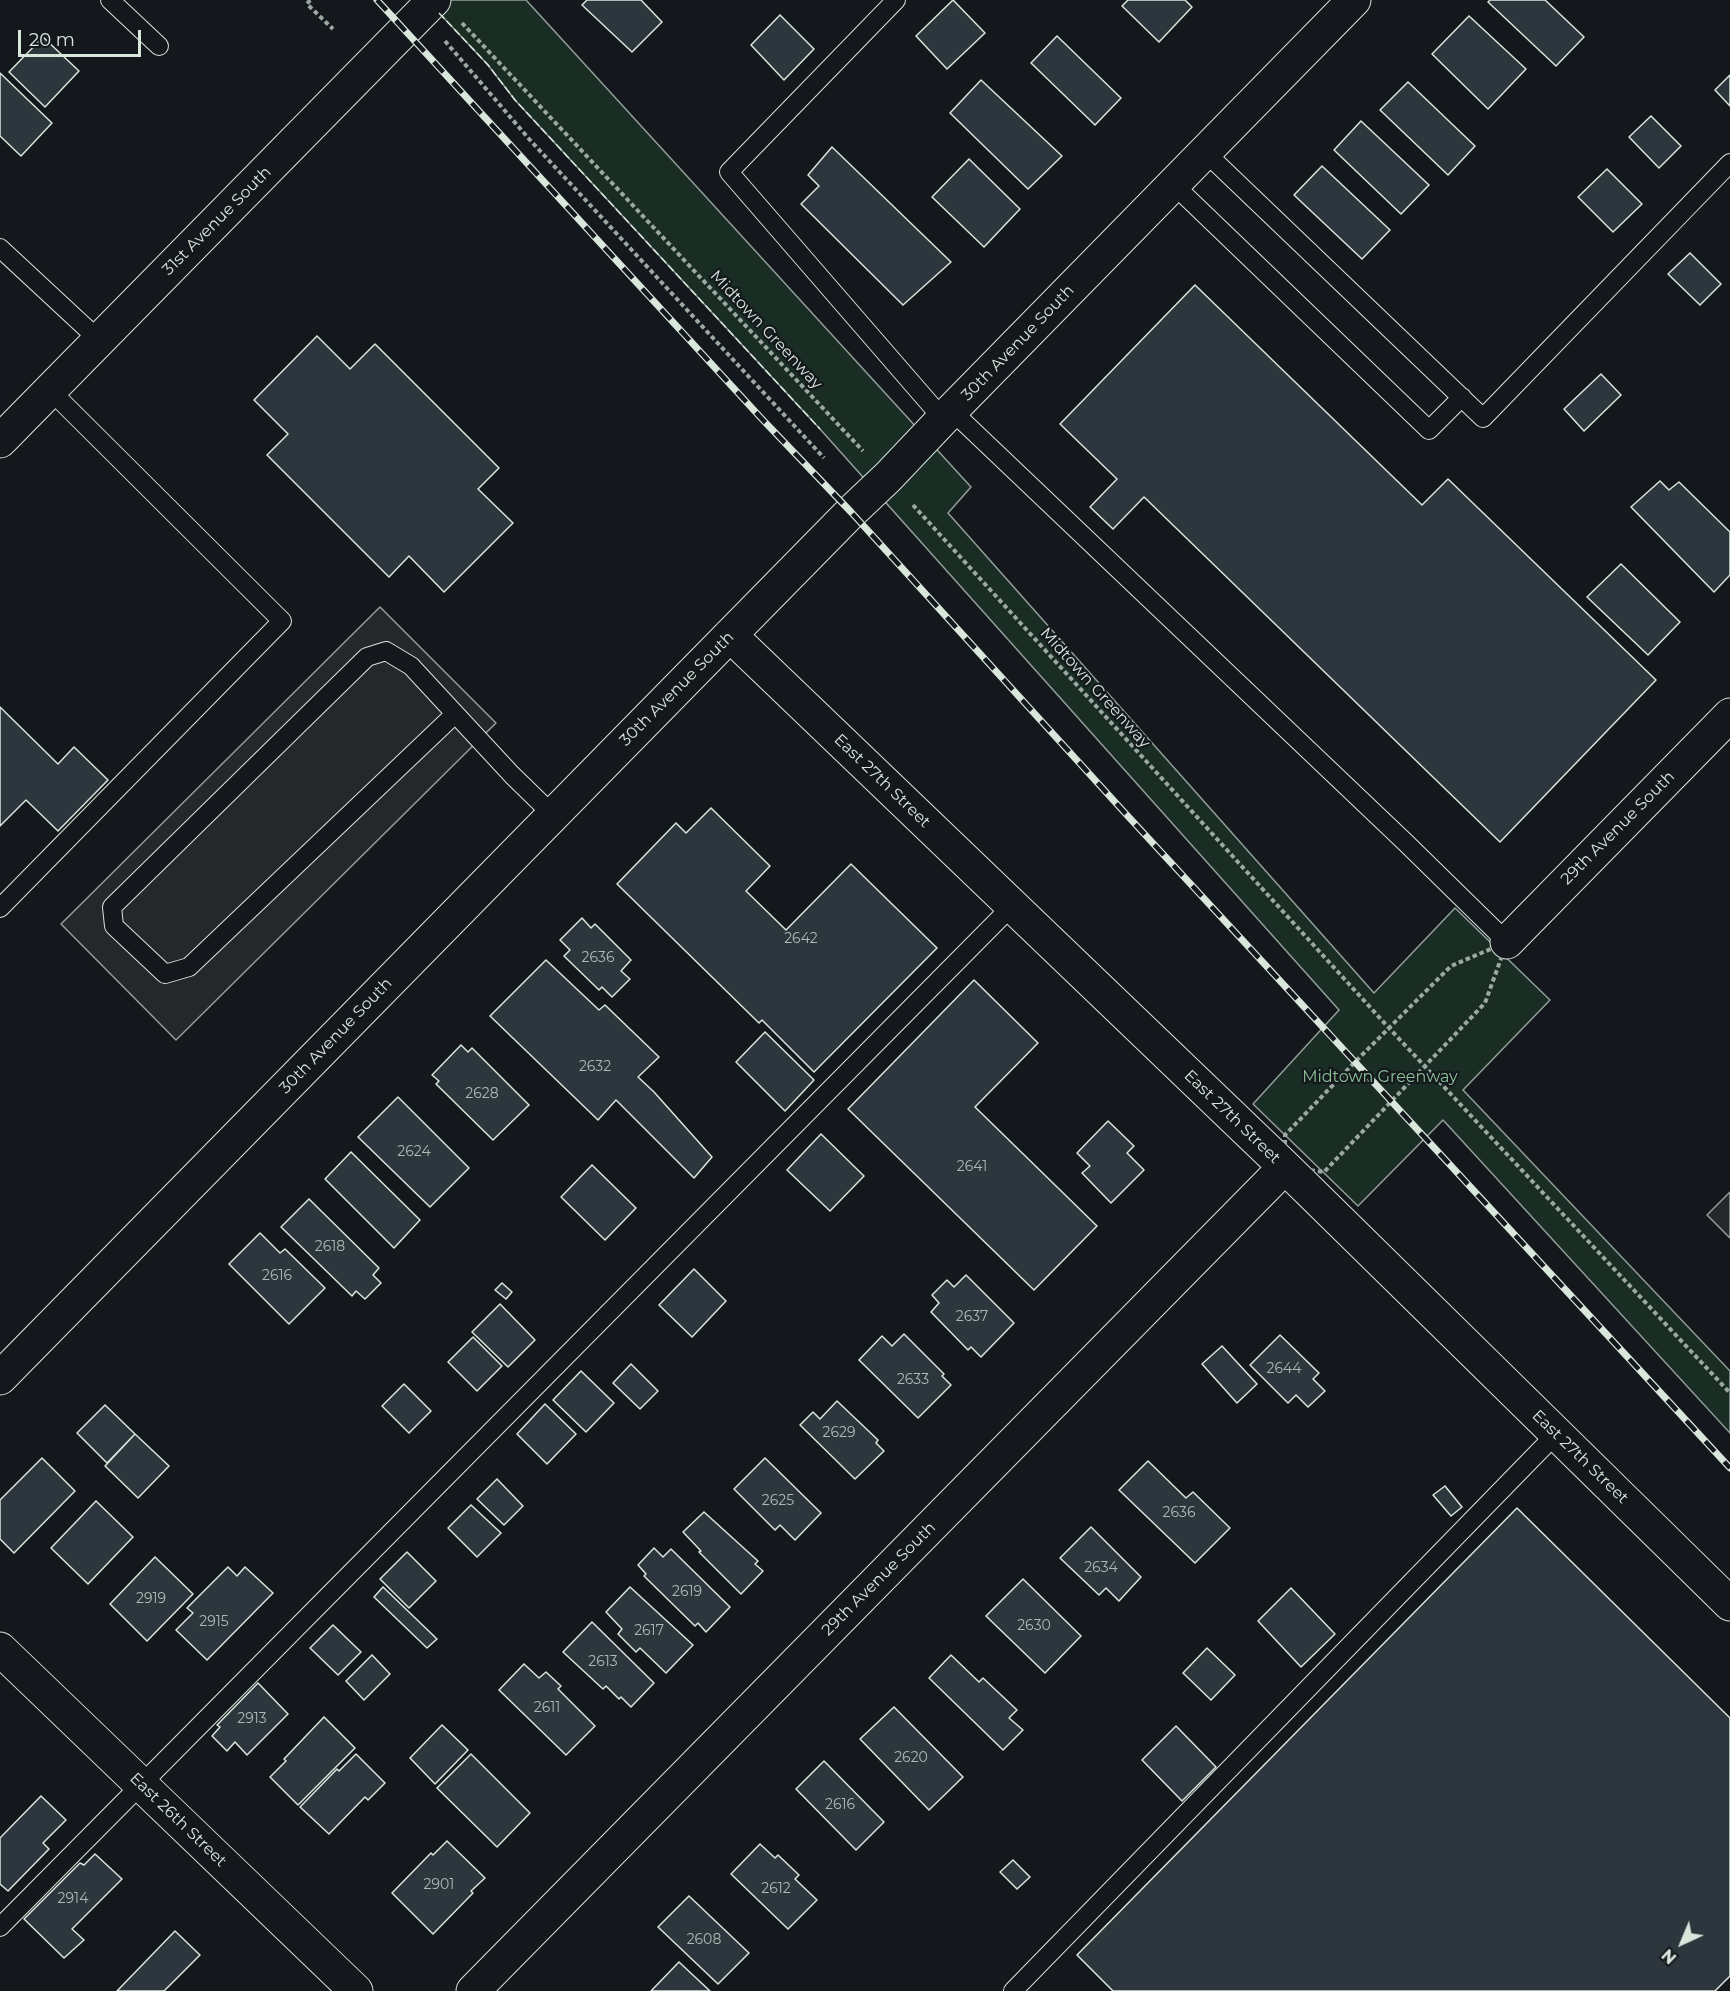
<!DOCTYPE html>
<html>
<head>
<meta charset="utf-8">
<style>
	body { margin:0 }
	#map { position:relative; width:1730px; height:1991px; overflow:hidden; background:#14181c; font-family:Montserrat,sans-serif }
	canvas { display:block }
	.north { position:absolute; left:1652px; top:1913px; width:60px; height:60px; -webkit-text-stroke:4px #14181c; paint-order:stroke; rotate:224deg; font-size:16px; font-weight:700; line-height:24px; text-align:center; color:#d8e6dc }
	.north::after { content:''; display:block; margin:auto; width:21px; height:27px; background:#d8e6dc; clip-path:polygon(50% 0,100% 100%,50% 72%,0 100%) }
	.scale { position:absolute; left:18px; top:30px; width:123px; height:27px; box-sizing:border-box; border:3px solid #d8e6dc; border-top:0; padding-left:8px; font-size:18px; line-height:21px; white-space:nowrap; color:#d8e6dc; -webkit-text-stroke:4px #14181c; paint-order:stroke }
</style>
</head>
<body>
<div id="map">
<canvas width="1730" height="1991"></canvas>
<div class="north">N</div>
<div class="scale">20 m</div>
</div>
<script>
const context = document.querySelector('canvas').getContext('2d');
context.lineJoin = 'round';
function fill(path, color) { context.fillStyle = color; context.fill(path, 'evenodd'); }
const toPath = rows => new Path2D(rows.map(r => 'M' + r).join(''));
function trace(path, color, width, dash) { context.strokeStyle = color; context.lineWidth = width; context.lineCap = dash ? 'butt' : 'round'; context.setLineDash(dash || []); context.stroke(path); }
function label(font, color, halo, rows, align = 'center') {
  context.font = font + ' Montserrat,sans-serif'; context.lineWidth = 4.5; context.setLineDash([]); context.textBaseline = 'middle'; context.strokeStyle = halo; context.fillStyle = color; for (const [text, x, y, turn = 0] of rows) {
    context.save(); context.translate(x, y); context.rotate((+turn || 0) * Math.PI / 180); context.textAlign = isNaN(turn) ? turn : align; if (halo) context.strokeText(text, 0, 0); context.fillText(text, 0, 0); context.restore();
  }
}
const green = toPath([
	[427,0,526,0,971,487,948,513,1374,993,1455,908,1550,1000,1463,1090,1730,1371,1730,1433,1443,1120,1358,1206,1253,1104,1339,1010,820,429,515,100,488,65,427,0]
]);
const parking = toPath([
	[380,607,496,723,176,1040,61,924,380,607],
	[1730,1192,1730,1238,1707,1215,1730,1192]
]);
const building = toPath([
	[587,0,641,0,662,22,632,52,582,5,587,0],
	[953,0,985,33,947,69,916,36,953,0],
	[1128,0,1185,0,1192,7,1159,42,1122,6,1128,0],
	[1490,0,1545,0,1584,37,1556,66,1488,2,1490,0],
	[780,15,814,49,784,80,751,45,780,15],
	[1469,16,1526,69,1488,109,1432,54,1469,16],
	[1057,36,1121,98,1095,125,1031,63,1057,36],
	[43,37,79,71,45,107,9,72,43,37],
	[0,73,52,123,21,156,0,136,0,73],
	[1730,75,1730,106,1715,90,1730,75],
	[981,80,1062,156,1028,189,950,113,981,80],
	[1408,82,1475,146,1448,175,1380,110,1408,82],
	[1651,116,1681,146,1659,168,1629,137,1651,116],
	[1361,121,1429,185,1401,214,1334,150,1361,121],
	[832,147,951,262,903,305,801,204,819,186,808,175,832,147],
	[969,159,1020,209,984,247,932,197,969,159],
	[1322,166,1390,230,1362,259,1294,195,1322,166],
	[1607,169,1642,204,1613,232,1578,197,1607,169],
	[1690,253,1721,284,1700,305,1668,274,1690,253],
	[1195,285,1422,505,1448,479,1656,680,1500,842,1144,497,1113,529,1090,507,1117,479,1060,424,1195,285],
	[317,336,350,369,375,344,499,468,478,489,513,523,444,592,409,556,389,577,267,455,288,434,254,400,317,336],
	[1601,374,1621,395,1584,431,1564,409,1601,374],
	[1660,481,1669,490,1679,482,1730,532,1730,575,1714,592,1631,507,1660,481],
	[1621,564,1680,622,1648,655,1587,597,1621,564],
	[0,707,58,764,74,747,108,780,58,831,26,800,0,826,0,707],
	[711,808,770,866,746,891,786,930,851,864,937,948,814,1072,762,1020,759,1023,617,884,676,823,686,833,711,808],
	[582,918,591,928,595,924,631,960,621,971,630,979,612,997,602,987,599,990,564,956,570,950,560,940,582,918],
	[546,960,599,1010,605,1005,659,1057,638,1077,654,1092,712,1157,694,1178,616,1100,598,1120,490,1016,546,960],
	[974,980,1038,1043,975,1107,1097,1226,1034,1290,848,1109,974,980],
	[765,1032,814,1080,785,1111,736,1062,765,1032],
	[461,1045,468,1052,472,1048,529,1105,493,1140,436,1084,439,1081,432,1075,461,1045],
	[398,1097,469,1168,430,1207,358,1137,398,1097],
	[1108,1121,1134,1146,1127,1153,1144,1170,1111,1203,1082,1173,1090,1166,1077,1153,1108,1121],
	[821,1134,864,1176,830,1211,787,1170,821,1134],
	[351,1152,420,1220,394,1248,325,1179,351,1152],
	[592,1165,636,1208,605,1240,561,1197,592,1165],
	[309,1199,379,1268,373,1275,381,1283,365,1299,356,1291,352,1296,281,1227,309,1199],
	[260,1233,280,1253,285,1249,325,1288,289,1324,229,1264,260,1233],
	[694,1269,726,1301,692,1337,659,1305,694,1269],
	[966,1275,1014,1323,981,1357,971,1347,968,1350,931,1312,939,1303,932,1295,947,1280,954,1287,966,1275],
	[502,1283,512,1292,506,1299,495,1290,502,1283],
	[500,1304,535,1340,508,1367,472,1332,500,1304],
	[904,1334,944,1374,942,1376,951,1385,918,1418,859,1360,882,1336,892,1346,904,1334],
	[1280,1335,1319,1373,1313,1379,1325,1391,1308,1407,1296,1395,1288,1403,1250,1365,1280,1335],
	[473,1337,502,1366,477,1391,448,1362,473,1337],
	[1222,1346,1257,1384,1237,1403,1202,1364,1222,1346],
	[631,1364,658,1391,640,1409,613,1383,631,1364],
	[581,1371,614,1403,586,1432,553,1400,581,1371],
	[404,1384,431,1411,409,1433,382,1406,404,1384],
	[837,1401,878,1440,876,1443,884,1451,855,1479,800,1425,813,1412,820,1419,837,1401],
	[545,1404,576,1434,547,1464,517,1434,545,1404],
	[105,1405,135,1434,107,1463,77,1433,105,1405],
	[135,1434,169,1466,138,1498,105,1466,135,1434],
	[42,1458,75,1491,14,1553,0,1539,0,1500,42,1458],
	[765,1458,821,1513,795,1540,780,1525,775,1530,734,1489,765,1458],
	[1148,1461,1186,1498,1193,1492,1230,1528,1195,1563,1119,1490,1148,1461],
	[497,1479,523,1506,504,1525,477,1499,497,1479],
	[1445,1486,1462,1507,1451,1516,1433,1495,1445,1486],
	[96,1501,133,1537,88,1584,51,1548,96,1501],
	[471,1505,501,1533,477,1557,448,1528,471,1505],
	[1517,1508,1730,1718,1730,1976,1715,1991,1113,1991,1077,1955,1517,1508],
	[704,1512,758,1561,755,1564,763,1571,741,1594,699,1552,701,1551,683,1532,704,1512],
	[1091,1527,1141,1577,1119,1601,1106,1588,1099,1595,1060,1558,1091,1527],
	[654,1548,663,1557,671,1549,730,1607,706,1632,698,1623,695,1626,644,1576,646,1574,638,1565,654,1548],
	[407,1552,436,1581,409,1608,380,1579,407,1552],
	[155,1557,193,1594,147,1641,110,1604,155,1557],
	[228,1567,237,1576,245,1567,273,1593,207,1660,176,1630,193,1613,187,1608,228,1567],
	[1023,1579,1081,1636,1045,1673,986,1616,1023,1579],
	[383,1587,437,1639,427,1648,374,1597,383,1587],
	[630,1587,693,1645,666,1673,640,1648,636,1652,618,1634,622,1629,606,1612,630,1587],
	[1291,1588,1335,1634,1301,1667,1258,1621,1291,1588],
	[592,1622,654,1683,631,1707,621,1697,619,1699,606,1686,603,1689,563,1652,592,1622],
	[333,1625,361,1652,338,1675,310,1648,333,1625],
	[1207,1648,1235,1675,1211,1700,1183,1673,1207,1648],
	[372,1655,390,1674,364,1700,346,1681,372,1655],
	[951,1655,979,1682,983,1678,1017,1710,1009,1718,1023,1730,1003,1750,929,1678,951,1655],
	[524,1664,539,1678,546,1672,561,1686,558,1689,595,1726,566,1755,499,1690,524,1664],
	[258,1683,288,1714,247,1755,235,1742,227,1751,212,1736,220,1727,217,1725,258,1683],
	[894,1707,963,1777,929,1810,860,1739,894,1707],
	[324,1717,355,1748,298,1805,270,1777,286,1761,284,1759,324,1717],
	[442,1725,468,1750,435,1784,410,1758,442,1725],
	[1176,1726,1216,1767,1182,1801,1142,1760,1176,1726],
	[356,1754,385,1783,368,1800,365,1797,329,1834,300,1807,337,1769,339,1771,356,1754],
	[471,1754,530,1813,497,1847,437,1788,471,1754],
	[824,1761,884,1822,856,1850,796,1789,824,1761],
	[41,1796,66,1820,43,1843,49,1849,8,1891,0,1884,0,1838,41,1796],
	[447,1841,485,1878,471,1891,473,1893,433,1934,392,1893,431,1853,433,1855,447,1841],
	[760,1844,775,1858,778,1855,799,1875,795,1879,817,1900,788,1929,731,1874,760,1844],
	[95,1854,122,1879,72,1929,84,1940,64,1958,24,1919,80,1863,84,1865,95,1854],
	[1013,1860,1030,1877,1017,1889,1000,1872,1013,1860],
	[689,1896,749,1953,718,1984,658,1927,689,1896],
	[175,1931,200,1955,164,1991,117,1991,175,1931],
	[679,1962,710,1991,651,1991,679,1962]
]);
const path = toPath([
	[310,0,307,4,333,29],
	[462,23,863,451],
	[445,41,530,140,824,458],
	[913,505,1389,1028,1730,1393],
	[1507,942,1485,1003,1324,1172,1285,1167,1285,1135,1355,1062,1451,966,1507,942]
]);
const service = toPath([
	[110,0,159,46],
	[896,0,729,172,943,419],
	[1205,152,1483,418,1730,163],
	[1173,184,1429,430,1462,397],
	[0,248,99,340],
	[951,410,1405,842,1507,942],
	[455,714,189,967,165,974,114,926,112,907,367,657,386,651,411,666,512,775,553,815],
	[0,908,282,621,50,390],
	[0,1927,1012,906],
	[1013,1991,1556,1434]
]);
const minor = toPath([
	[730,635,1285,1167,1730,1604],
	[1507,942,1730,715],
	[0,1378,851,512,888,477,943,419,1354,0],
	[0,1649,356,1991],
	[473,1991,1285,1167]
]);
const tertiary = toPath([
	[0,441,434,0]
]);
const rail = toPath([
	[377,0,762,419,851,512,1125,813,1730,1468]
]);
const fence = toPath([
	[439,13,488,65,515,100,820,429]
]);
const numberNames = [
	["2642",801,939],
	["2636",598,958],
	["2632",595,1067],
	["2628",482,1094],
	["2624",414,1152],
	["2641",972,1167],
	["2618",330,1247],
	["2616",277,1276],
	["2637",972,1317],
	["2644",1284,1369],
	["2633",913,1380],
	["2629",839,1433],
	["2625",778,1501],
	["2636",1179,1513],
	["2634",1101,1568],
	["2619",687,1592],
	["2919",151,1599],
	["2915",214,1622],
	["2630",1034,1626],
	["2617",649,1631],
	["2613",603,1662],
	["2611",547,1708],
	["2913",252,1719],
	["2620",911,1758],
	["2616",840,1805],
	["2901",439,1885],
	["2612",776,1889],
	["2914",73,1899],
	["2608",704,1940]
];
const streetNames = [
	["31st Avenue South",217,221,-45],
	["Midtown Greenway",766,330,47],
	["30th Avenue South",1018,343,-46],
	["Midtown Greenway",1095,688,48],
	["30th Avenue South",677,689,-45],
	["East 27th Street",882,781,44],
	["29th Avenue South",1618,828,-45],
	["30th Avenue South",336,1036,-46],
	["East 27th Street",1232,1117,44],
	["East 27th Street",1580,1457,44],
	["29th Avenue South",879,1579,-45],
	["East 26th Street",178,1820,44]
];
const parkNames = [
	["Midtown Greenway",1380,1077]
];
fill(green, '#1a2d24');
trace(green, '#939e99', 1.5);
fill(parking, '#24282b');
trace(parking, '#939e99', 1.5);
fill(building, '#2c363c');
trace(building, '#d8e6dc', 1.5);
trace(service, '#d8e6dc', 20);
trace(minor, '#d8e6dc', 35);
trace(tertiary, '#d8e6dc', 35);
trace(path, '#9da8a2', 4, [4.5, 3]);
trace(service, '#14181c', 18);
trace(minor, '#14181c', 33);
trace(tertiary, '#14181c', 33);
trace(rail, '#d8e6dc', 7);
trace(rail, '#14181c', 4.5, [14]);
trace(fence, '#d8e6dc', 1.5, [8, 3]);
label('14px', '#adbab4', null, numberNames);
label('16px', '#d8e6dc', '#14181c', streetNames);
label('16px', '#8ac095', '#14181c', parkNames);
</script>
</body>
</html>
